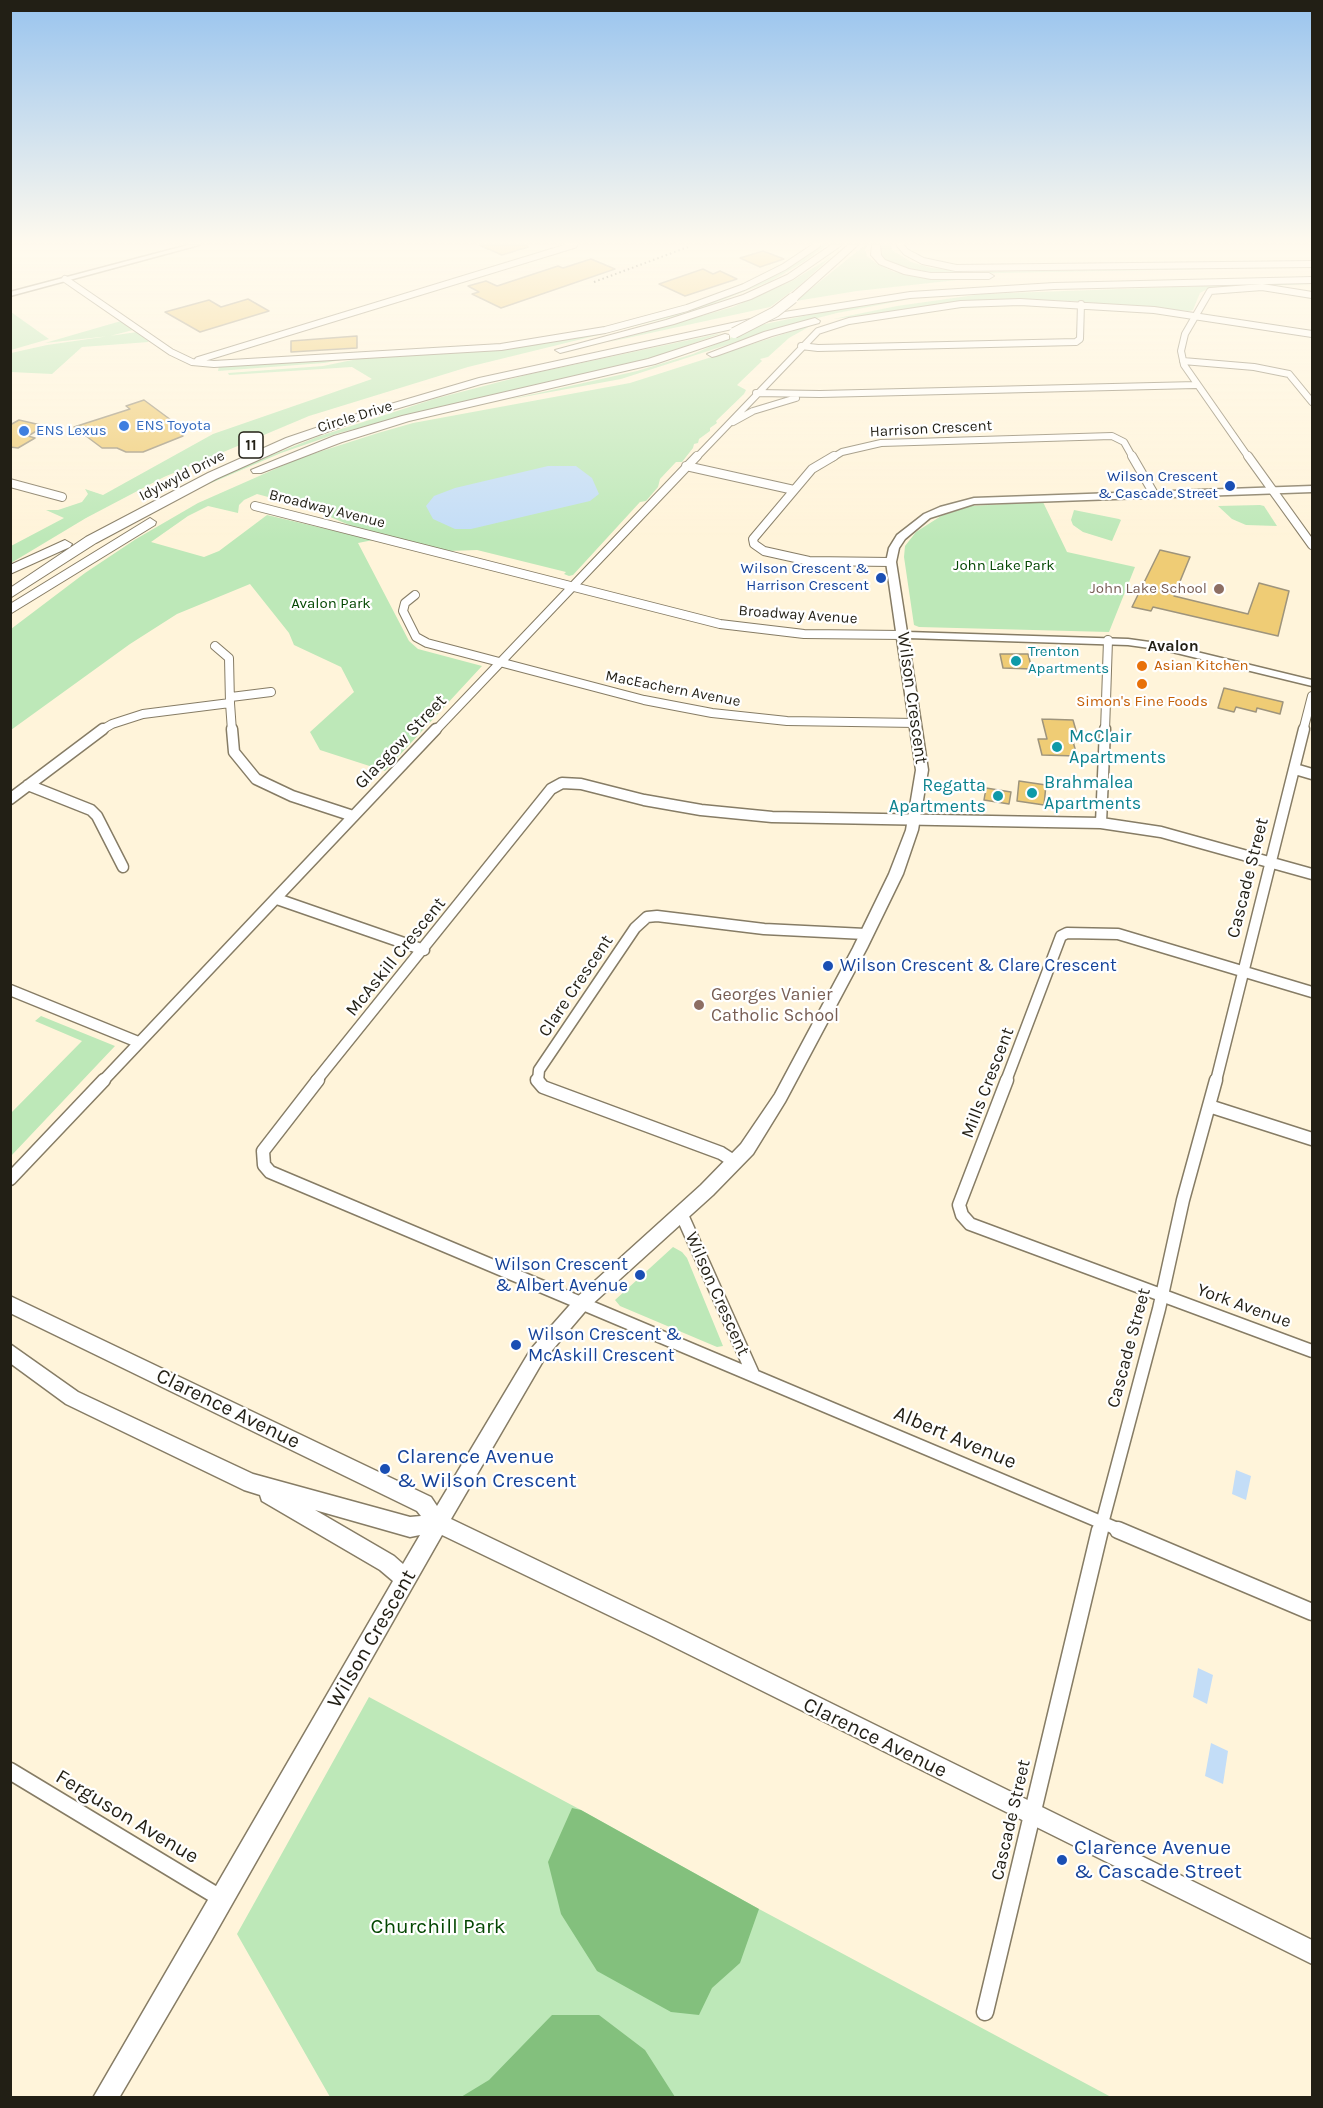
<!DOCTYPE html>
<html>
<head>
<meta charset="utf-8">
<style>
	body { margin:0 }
	#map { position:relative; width:1323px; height:2108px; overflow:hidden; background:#fff4da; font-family:Karla,sans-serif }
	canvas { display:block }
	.frame { position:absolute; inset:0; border:12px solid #221f15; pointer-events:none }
</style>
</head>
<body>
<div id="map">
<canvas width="1323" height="2108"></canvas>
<div class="frame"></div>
</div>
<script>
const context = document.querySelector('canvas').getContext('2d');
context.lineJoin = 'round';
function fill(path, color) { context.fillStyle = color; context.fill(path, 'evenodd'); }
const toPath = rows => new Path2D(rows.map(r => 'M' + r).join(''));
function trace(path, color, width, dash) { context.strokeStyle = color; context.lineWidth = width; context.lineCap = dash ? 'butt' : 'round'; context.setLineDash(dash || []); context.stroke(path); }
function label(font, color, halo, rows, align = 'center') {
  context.font = font + ' Karla,sans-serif'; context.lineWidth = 4.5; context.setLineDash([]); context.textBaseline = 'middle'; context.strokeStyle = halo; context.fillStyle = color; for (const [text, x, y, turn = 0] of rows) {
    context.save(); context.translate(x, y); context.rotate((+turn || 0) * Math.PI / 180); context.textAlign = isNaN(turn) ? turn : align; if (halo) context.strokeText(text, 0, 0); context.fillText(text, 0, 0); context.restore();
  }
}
const green = toPath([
	[822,245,827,245,802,263,771,281,692,312,468,367,309,416,164,477,86,518,11,563,11,546,64,518,46,510,58,510,82,502,88,494,85,489,103,495,213,434,372,379,352,367,229,375,228,373,323,366,372,356,514,348,613,330,688,311,757,284,783,271],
	[865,245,868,245,865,249,867,256,877,264,894,272,957,280,857,291,796,301],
	[881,245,891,245,892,250,911,262,932,268,968,272,1312,267,951,274,913,270,894,265,883,258,880,251],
	[831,257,799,286,770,307,609,342,733,307,792,281],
	[1312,282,1312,284,1209,288,1200,293,1193,310,1189,311,1071,301,1010,299,833,319,897,306,982,294],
	[910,299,837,313,786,326,621,379,507,400,637,371,693,354,760,325,862,304],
	[11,312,49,339,11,350],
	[121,321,133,330,110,336,45,343],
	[812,325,789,338,768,357,760,359,762,361,737,385,746,390,744,394,716,421,717,423,710,428,710,431,699,439,698,443,694,444,693,448,682,462,676,462,660,479,658,487,646,501,640,502,573,575,569,576,564,574,566,572,477,550,448,551,354,527,309,508,257,494,244,500,239,505,238,513,208,506,188,516,151,542,204,557,219,551,267,515,373,540,358,543,409,641,418,649,482,666,385,771,320,750,310,732,354,692,341,667,294,645,289,633,250,584,177,614,130,644,11,730,11,629,85,573,136,539,198,503,300,458,378,433,413,423,630,383],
	[137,332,149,342,82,347,52,374,11,372,11,353,47,345],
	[722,333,652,358,429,410,339,433,281,453,190,492,237,469,317,437,434,399,530,374],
	[352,358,324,363,218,371,219,366],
	[1043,502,1067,552,1135,567,1109,632,919,627,914,625,904,557,905,546,916,532,941,516,971,506],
	[1260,505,1264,506,1277,526,1246,525,1232,519,1218,506],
	[1074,510,1119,519,1121,520,1112,541,1083,532,1073,525,1071,520],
	[41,1016,115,1046,11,1156,11,1113,82,1041,35,1021],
	[673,1247,682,1252,687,1258,723,1346,717,1347,620,1306,615,1300],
	[369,1697,581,1810,759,1909,1111,2097,330,2097,237,1934]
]);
const forest = toPath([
	[572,1808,581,1810,759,1909,740,1963,712,1988,699,2015,671,2012,597,1971,561,1914,548,1862],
	[552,2015,599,2015,645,2050,675,2097,461,2097,489,2080]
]);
const water = toPath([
	[548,466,576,466,592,478,599,494,590,501,471,529,455,529,433,519,426,506,434,496,455,488],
	[1236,1470,1251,1476,1246,1500,1232,1494],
	[1198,1668,1213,1675,1207,1704,1193,1697],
	[1211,1743,1228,1751,1223,1784,1205,1776]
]);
const building = toPath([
	[479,245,527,245,528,247,502,255,479,245],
	[763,251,784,259,760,267,740,258,763,251],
	[591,259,615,269,501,308,472,294,479,292,468,286,486,281,497,286,558,266,563,268,591,259],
	[703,269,713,274,720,271,737,279,685,296,659,284,703,269],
	[248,299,269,311,200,332,165,312,209,300,221,307,248,299],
	[357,336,357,348,291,352,291,341,357,336],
	[144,400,175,423,183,436,143,452,126,452,117,448,102,448,74,427,130,409,126,406,144,400],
	[19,420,45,426,28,436,35,438,18,448,10,447,10,425,19,420],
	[1160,550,1190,557,1174,596,1248,614,1259,583,1289,591,1278,636,1153,607,1151,611,1132,607,1160,550],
	[1000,654,1028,654,1032,669,1003,668,1000,654],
	[1224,688,1283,702,1280,714,1257,708,1256,712,1236,707,1234,712,1218,708,1224,688],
	[1042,719,1073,720,1077,734,1071,734,1077,756,1042,755,1038,739,1047,739,1042,719],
	[1019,781,1046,785,1044,805,1017,801,1019,781],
	[986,788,1011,792,1009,804,984,800,986,788]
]);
const streetFar4 = toPath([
	[900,245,906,252,923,261,956,268,1312,264],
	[65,279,171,352,192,362,214,364,501,347,605,330,687,308,744,287,784,267,817,245],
	[801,346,818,348,1076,342,1080,339,1081,304],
	[198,360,574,245],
	[1183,361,1254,367,1289,374,1312,402],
	[756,393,820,394,1196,385],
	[733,422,753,411,796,398],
	[696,458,818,331,849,321,961,304,1020,302,1154,310,1312,334],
	[832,458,842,452,881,443,1112,436,1124,442,1133,458],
	[1249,458,1184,365,1181,351,1185,334,1210,291,1262,287,1312,295]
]);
const streetFar3 = toPath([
	[834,456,812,469,753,539,754,544,764,551,809,561,891,562],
	[1132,456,1154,494],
	[1248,456,1312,545],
	[686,466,794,490],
	[10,483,62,497],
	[255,506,720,624,804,634,903,635],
	[415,595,405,603,403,611,416,637,427,643,644,700,712,713,787,721,916,723],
	[215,646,229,658,230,703],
	[231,697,271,692],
	[100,731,112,724,143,714,230,703,232,731],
	[435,731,697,456],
	[1105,731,1108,640],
	[1303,731,1312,696]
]);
const streetFar2 = toPath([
	[232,729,234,752,256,779,292,796,353,816],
	[1295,769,1312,774],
	[28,785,91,810,97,816,123,867],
	[10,799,103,729],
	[1101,823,1105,729],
	[277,899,424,950],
	[10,990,138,1042],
	[103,1081,436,729],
	[316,1081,551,789,562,783,581,784,644,800,701,810,772,817,1101,823,1161,832,1312,874],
	[538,1081,539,1070,635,928,647,917,657,916,764,929,865,934],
	[1006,1081,1061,936,1067,933,1118,934,1312,992],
	[1216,1081,1304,729]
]);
const streetFar1 = toPath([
	[318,1080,263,1151,264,1165,270,1172,1122,1531],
	[537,1080,543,1087,721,1153,735,1162],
	[1007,1080,959,1205,962,1215,970,1224,1312,1351],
	[1209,1106,1312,1139],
	[10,1179,104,1080],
	[681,1213,753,1374],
	[1100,1531,1159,1309,1183,1200,1216,1080]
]);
const street = toPath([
	[1118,1530,1312,1612],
	[10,1771,222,1899],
	[985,2012,1100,1530]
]);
const secondary = toPath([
	[188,245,199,245,10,296,10,292,188,245],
	[1312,486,1312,492,974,504,930,518,905,539,899,548,896,562,907,632,1128,639,1164,644,1312,680,1312,686,1164,650,1128,645,908,638,928,770,918,830,903,874,867,948,785,1102,753,1154,713,1195,588,1308,543,1361,451,1519,666,1622,1312,1940,1312,1964,652,1636,442,1535,211,1941,119,2098,93,2098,393,1581,380,1570,262,1501,260,1495,244,1490,66,1404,10,1363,10,1344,78,1392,253,1474,410,1517,421,1516,417,1511,10,1313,10,1296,431,1497,437,1506,531,1349,576,1298,701,1185,741,1144,775,1094,853,948,889,874,906,830,916,770,886,562,889,548,897,535,924,514,940,507,974,498,1312,486],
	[315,1510,410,1537,420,1535,403,1564,394,1556,315,1510]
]);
const highway = toPath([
	[831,245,842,245,793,279,751,299,674,324,560,353,555,350,666,320,743,295,787,275,831,245],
	[848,245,858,245,797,300,789,300,789,296,848,245],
	[872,245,880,245,881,255,885,260,909,269,931,273,989,273,994,276,989,279,931,279,904,274,879,264,871,255,872,245],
	[1312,277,1312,283,1054,289,910,298,778,319,481,384,368,417,294,444,216,479,96,543,10,598,10,588,86,537,208,473,286,438,360,413,479,378,778,313,910,292,1054,283,1312,277],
	[815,318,820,321,819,323,772,336,716,356,712,357,707,354,764,332,815,318],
	[725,334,729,335,729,339,655,364,409,421,342,442,261,473,253,473,251,470,334,436,402,416,648,359,725,334],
	[150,518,156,522,155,525,10,614,10,604,150,518],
	[65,540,72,544,70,547,10,574,10,565,65,540]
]);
const rail = toPath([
	[594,282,688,247]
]);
const highwayBridge = toPath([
	[734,333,775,312,793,298]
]);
const markers = [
	[124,426,6,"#3f7fe0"],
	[24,431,6,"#3f7fe0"],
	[1230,486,6,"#1a4fb4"],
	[881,578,6,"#1a4fb4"],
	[1219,589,6,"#8d6e63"],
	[1016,661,6,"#0f9aa8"],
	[1142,666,6,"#e8710a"],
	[1142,684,6,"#e8710a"],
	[1057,747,6,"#0f9aa8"],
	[1032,793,6,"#0f9aa8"],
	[998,796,6,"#0f9aa8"],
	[828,966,6,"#1a4fb4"],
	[699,1005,6,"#8d6e63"],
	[640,1275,6,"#1a4fb4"],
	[516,1345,6,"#1a4fb4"],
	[385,1469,6,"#1a4fb4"],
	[1062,1860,6,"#1a4fb4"]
];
const farStreetnames = [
	["Circle Drive",355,417,-17],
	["Harrison Crescent",931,429,-3],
	["Idylwyld Drive",182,476,-27],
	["Broadway Avenue",327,509,14],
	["Broadway Avenue",798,615,4],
	["MacEachern Avenue",673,689,11]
];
const farShopnames = [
	["ENS Toyota",136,426],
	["ENS Lexus",36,431]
];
const farTransitnames = [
	["Wilson Crescent",1218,477],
	["& Cascade Street",1218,494],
	["Wilson Crescent &",869,569],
	["Harrison Crescent",869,586]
];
const farParknames = [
	["John Lake Park",1004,566],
	["Avalon Park",331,604]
];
const farEducationnames = [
	["John Lake School",1207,589]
];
const farCulturenames = [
	["Trenton",1028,652],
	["Apartments",1028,669]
];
const farFoodnames = [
	["Asian Kitchen",1154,666],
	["Simon's Fine Foods",1142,702,"center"]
];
const shields = [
	[251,445,24]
];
const shieldNames = [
	["11",251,445]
];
const farNeighbourhoodnames = [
	["Avalon",1173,646]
];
const streetNames = [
	["Wilson Crescent",912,698,82],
	["Glasgow Street",401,742,-46],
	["Cascade Street",1248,878,-76],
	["McAskill Crescent",396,957,-51],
	["Clare Crescent",576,986,-56],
	["Mills Crescent",988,1083,-69],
	["Wilson Crescent",717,1294,66],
	["York Avenue",1244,1306,20],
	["Cascade Street",1129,1348,-75],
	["Cascade Street",1011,1820,-77]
];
const cultureNames = [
	["McClair",1069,737],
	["Apartments",1069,758],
	["Brahmalea",1044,783],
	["Apartments",1044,804],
	["Regatta",986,786,"right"],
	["Apartments",986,807,"right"]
];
const transitNames = [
	["Wilson Crescent & Clare Crescent",840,966],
	["Wilson Crescent",628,1265,"right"],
	["& Albert Avenue",628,1286,"right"],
	["Wilson Crescent &",528,1335],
	["McAskill Crescent",528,1356]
];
const educationNames = [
	["Georges Vanier",711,995],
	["Catholic School",711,1016]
];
const nearStreetnames = [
	["Clarence Avenue",228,1409,26],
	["Albert Avenue",955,1438,23],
	["Wilson Crescent",372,1639,-60],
	["Clarence Avenue",875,1738,26],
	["Ferguson Avenue",127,1817,31]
];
const nearTransitnames = [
	["Clarence Avenue",397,1457],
	["& Wilson Crescent",397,1481],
	["Clarence Avenue",1074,1848],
	["& Cascade Street",1074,1872]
];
const nearParknames = [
	["Churchill Park",438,1927]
];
fill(green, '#bde8b8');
fill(forest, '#83c07d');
fill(water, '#c3ddf7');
fill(building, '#efcc75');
trace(building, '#9e947c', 1.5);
trace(streetFar4, '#867c65', 8);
trace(streetFar3, '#867c65', 10);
trace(streetFar2, '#867c65', 13);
trace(streetFar1, '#867c65', 15);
trace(street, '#867c65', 19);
trace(secondary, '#867c65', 3);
trace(highway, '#867c65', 2);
trace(streetFar4, '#fff', 6);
trace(streetFar3, '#fff', 8);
trace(streetFar2, '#fff', 10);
trace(streetFar1, '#fff', 12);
trace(street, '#fff', 16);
fill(secondary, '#fff');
fill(highway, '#fff');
trace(rail, '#4a4639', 2, [1.5, 3]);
trace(highwayBridge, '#867c65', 12, []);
trace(highwayBridge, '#fff', 10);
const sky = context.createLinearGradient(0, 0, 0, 540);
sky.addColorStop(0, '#99c4ee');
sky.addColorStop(0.45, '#fffaee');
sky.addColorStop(1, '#fffaee00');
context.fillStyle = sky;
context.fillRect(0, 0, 1323, 540);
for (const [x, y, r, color] of markers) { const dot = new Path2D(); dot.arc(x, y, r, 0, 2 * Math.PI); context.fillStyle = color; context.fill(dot); trace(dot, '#fff', 2); }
label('15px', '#221f15', '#fff', farStreetnames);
label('15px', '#366cbe', '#fff', farShopnames, 'left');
label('15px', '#164399', '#fff', farTransitnames, 'right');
label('15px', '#044702', '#fff', farParknames);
label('15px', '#785e54', '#fff', farEducationnames, 'right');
label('15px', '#0d838f', '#fff', farCulturenames, 'left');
label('15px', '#c56008', '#fff', farFoodnames, 'left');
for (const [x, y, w] of shields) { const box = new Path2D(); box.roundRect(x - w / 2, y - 13, w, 26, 4.5); context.fillStyle = '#fff'; context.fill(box); trace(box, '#221f15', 1.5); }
label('bold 16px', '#221f15', null, shieldNames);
label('bold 16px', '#221f15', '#fff', farNeighbourhoodnames);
label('18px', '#221f15', '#fff', streetNames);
label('18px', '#0d838f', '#fff', cultureNames, 'left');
label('18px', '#164399', '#fff', transitNames, 'left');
label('18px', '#785e54', '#fff', educationNames, 'left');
label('21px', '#221f15', '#fff', nearStreetnames);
label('21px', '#164399', '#fff', nearTransitnames, 'left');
label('21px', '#044702', '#fff', nearParknames);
</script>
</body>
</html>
